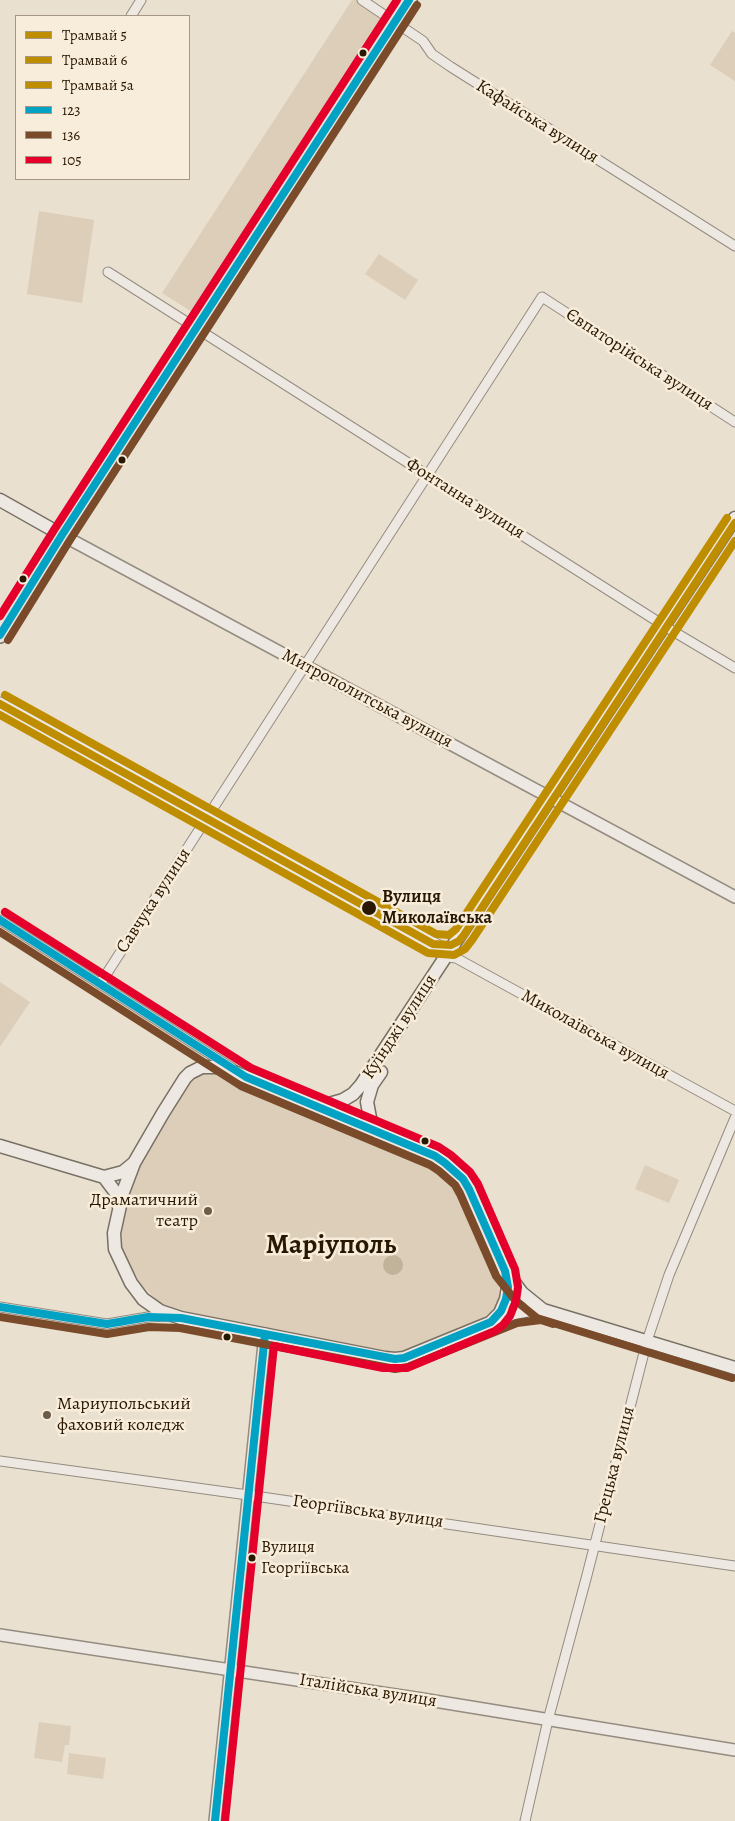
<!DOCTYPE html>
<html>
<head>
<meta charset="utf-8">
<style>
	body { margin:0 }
	#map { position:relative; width:735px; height:1821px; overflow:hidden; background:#eae0d0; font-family:Alegreya,serif }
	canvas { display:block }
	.legend { position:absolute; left:15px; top:15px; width:175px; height:165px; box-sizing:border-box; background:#f8edda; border:1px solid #a59783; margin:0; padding:6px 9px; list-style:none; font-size:15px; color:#281701 }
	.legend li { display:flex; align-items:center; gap:10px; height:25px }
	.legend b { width:25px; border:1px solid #a59783 }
</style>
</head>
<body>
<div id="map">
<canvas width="735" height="1821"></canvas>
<ul class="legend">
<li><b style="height:6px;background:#be8d00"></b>Трамвай 5</li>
<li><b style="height:6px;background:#be8d00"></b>Трамвай 6</li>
<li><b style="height:6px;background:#be8d00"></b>Трамвай 5а</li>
<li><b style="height:6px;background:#02a2c4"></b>123</li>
<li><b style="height:6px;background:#7a4b2a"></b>136</li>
<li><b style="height:6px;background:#e4002b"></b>105</li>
</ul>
</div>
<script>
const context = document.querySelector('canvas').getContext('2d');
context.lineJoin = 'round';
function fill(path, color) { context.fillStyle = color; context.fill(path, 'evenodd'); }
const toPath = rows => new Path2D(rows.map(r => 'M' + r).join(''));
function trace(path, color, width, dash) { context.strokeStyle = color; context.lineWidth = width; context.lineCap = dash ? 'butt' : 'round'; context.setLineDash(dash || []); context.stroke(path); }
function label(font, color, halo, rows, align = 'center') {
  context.font = font + ' Alegreya,serif'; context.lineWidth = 5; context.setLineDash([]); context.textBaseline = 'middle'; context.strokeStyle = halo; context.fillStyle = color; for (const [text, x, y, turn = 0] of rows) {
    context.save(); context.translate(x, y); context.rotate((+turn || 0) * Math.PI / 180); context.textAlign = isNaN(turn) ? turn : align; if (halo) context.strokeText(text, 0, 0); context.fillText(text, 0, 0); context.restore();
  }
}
const green = toPath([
	[352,0,358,0,382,16,192,312,162,293],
	[732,31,735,33,735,81,710,65],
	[39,211,94,220,82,303,27,294],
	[379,254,418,280,405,300,365,274],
	[0,982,30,1002,0,1047],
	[214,1073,233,1078,434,1165,452,1177,459,1184,468,1200,498,1277,500,1295,497,1305,490,1313,479,1320,411,1349,403,1352,385,1353,182,1311,164,1305,156,1299,141,1284,121,1249,119,1240,128,1193,139,1163,188,1084,195,1077,204,1074],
	[645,1165,679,1180,669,1203,635,1189],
	[39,1722,71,1726,69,1745,65,1745,62,1762,34,1758],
	[69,1753,106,1758,103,1779,67,1774]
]);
const water = toPath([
	'383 1265a10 10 0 1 1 20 0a10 10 0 1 1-20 0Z'
]);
const minor = toPath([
	[362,0,423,41,432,54,451,67,735,246],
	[131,16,141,0],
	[108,272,671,630,735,668],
	[0,702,441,946,452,954],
	[0,710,446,957,456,958,735,1111],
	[0,920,232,1068],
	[100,984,542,297,735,422],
	[0,1307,107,1324,148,1317,168,1316],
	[0,1461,248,1495,735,1566],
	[525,1821,548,1720,587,1575,647,1341,669,1275,735,1118]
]);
const tertiary = toPath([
	[62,535,735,897],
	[0,1635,422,1699,735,1750],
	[215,1821,265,1334]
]);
const secondary = toPath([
	[0,500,62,535],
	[316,1104,329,1104,343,1100,353,1094,361,1085,735,518],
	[377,1132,370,1118,367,1102,372,1085,381,1072],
	[0,1146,104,1177,123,1172,134,1163],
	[104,1177,116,1193,119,1207],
	[507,1273,522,1293,543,1310],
	[491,1322,500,1313,506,1299,508,1287,505,1271,469,1189,463,1179,445,1163,435,1156,227,1069,216,1067,202,1067,190,1073,185,1078,163,1113,134,1163,123,1192,114,1233,115,1249,131,1283,143,1299,160,1311,181,1318,385,1358,395,1359,404,1358,514,1313,530,1310,543,1310,735,1368]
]);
const trunk = toPath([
	[0,635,62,535,409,0]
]);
const bus1 = toPath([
	[0,635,62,535,409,0],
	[0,920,246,1077,435,1156,445,1163,463,1179,469,1189,505,1271,508,1287,506,1299,501,1311,491,1322,404,1358,395,1359,181,1318,148,1317,107,1324,0,1307],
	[215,1821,265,1334]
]);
const bus2 = toPath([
	[8,640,70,540,417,5],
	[0,932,241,1086,430,1165,439,1171,455,1185,460,1194,496,1276,515,1300,537,1318,732,1378],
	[0,1317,107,1334,149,1327,180,1328,395,1369,408,1367,517,1323,541,1320,553,1324]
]);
const bus3 = toPath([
	[0,616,54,530,397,0],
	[5,912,251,1068,439,1147,451,1155,470,1172,478,1184,515,1269,518,1287,516,1301,510,1316,503,1325,495,1331,407,1368,383,1368,274,1346,225,1821]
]);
const tram1 = toPath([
	[0,704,433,944,451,945,459,941,464,935,735,523]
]);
const tram2 = toPath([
	[0,715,428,953,454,955,465,949,472,940,735,541]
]);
const tram3 = toPath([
	[5,695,436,934,449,935,456,929,727,518]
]);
const markers = [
	[363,53,4.5,"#281701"],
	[122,460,4.5,"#281701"],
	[23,579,4.5,"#281701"],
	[369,908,8,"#281701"],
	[425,1141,4.5,"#281701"],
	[208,1211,5,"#6c5d49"],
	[227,1337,4.5,"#281701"],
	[47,1415,5,"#6c5d49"],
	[252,1558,4.5,"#281701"]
];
const busNames = [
	["Вулиця",261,1548],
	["Георгіївська",261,1569]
];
const streetNames = [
	["Кафайська вулиця",537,122,32],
	["Євпаторійська вулиця",639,360,33],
	["Фонтанна вулиця",465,499,32],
	["Митрополитська вулиця",367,699,28],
	["Савчука вулиця",154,901,-57],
	["Куїнджі вулиця",400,1027,-57],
	["Миколаївська вулиця",595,1035,29],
	["Грецька вулиця",615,1465,-76],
	["Георгіївська вулиця",368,1512,8],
	["Італійська вулиця",368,1691,9]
];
const stopNames = [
	["Вулиця",382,898],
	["Миколаївська",382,919]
];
const poiNames = [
	["Драматичний",198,1201],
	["театр",198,1222],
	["Мариупольський",57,1405,"left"],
	["фаховий коледж",57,1426,"left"]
];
const townNames = [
	["Маріуполь",331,1246]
];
fill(green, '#dcceb8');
fill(water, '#c1b29a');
trace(minor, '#948c80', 11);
trace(tertiary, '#948c80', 14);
trace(secondary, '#787065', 15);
trace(trunk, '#787065', 18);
trace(minor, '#ede8e1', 9);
trace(tertiary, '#ede8e1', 11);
trace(secondary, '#ede8e1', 12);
trace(trunk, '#eae5dc', 15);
trace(bus1, '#02a2c4', 8);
trace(bus2, '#7a4b2a', 8);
trace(bus3, '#e4002b', 8);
trace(tram1, '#be8d00', 8);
trace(tram2, '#be8d00', 8);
trace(tram3, '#be8d00', 8);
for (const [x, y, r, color] of markers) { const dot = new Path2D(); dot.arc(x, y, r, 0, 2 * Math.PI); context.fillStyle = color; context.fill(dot); trace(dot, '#f8edda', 2); }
label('17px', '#281701', '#f8edda', busNames, 'left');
label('18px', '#281701', '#f8edda', streetNames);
label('bold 18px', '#281701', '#f8edda', stopNames, 'left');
label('18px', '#281701', '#f8edda', poiNames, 'right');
label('bold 28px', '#281701', '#f8edda', townNames);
</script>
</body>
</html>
